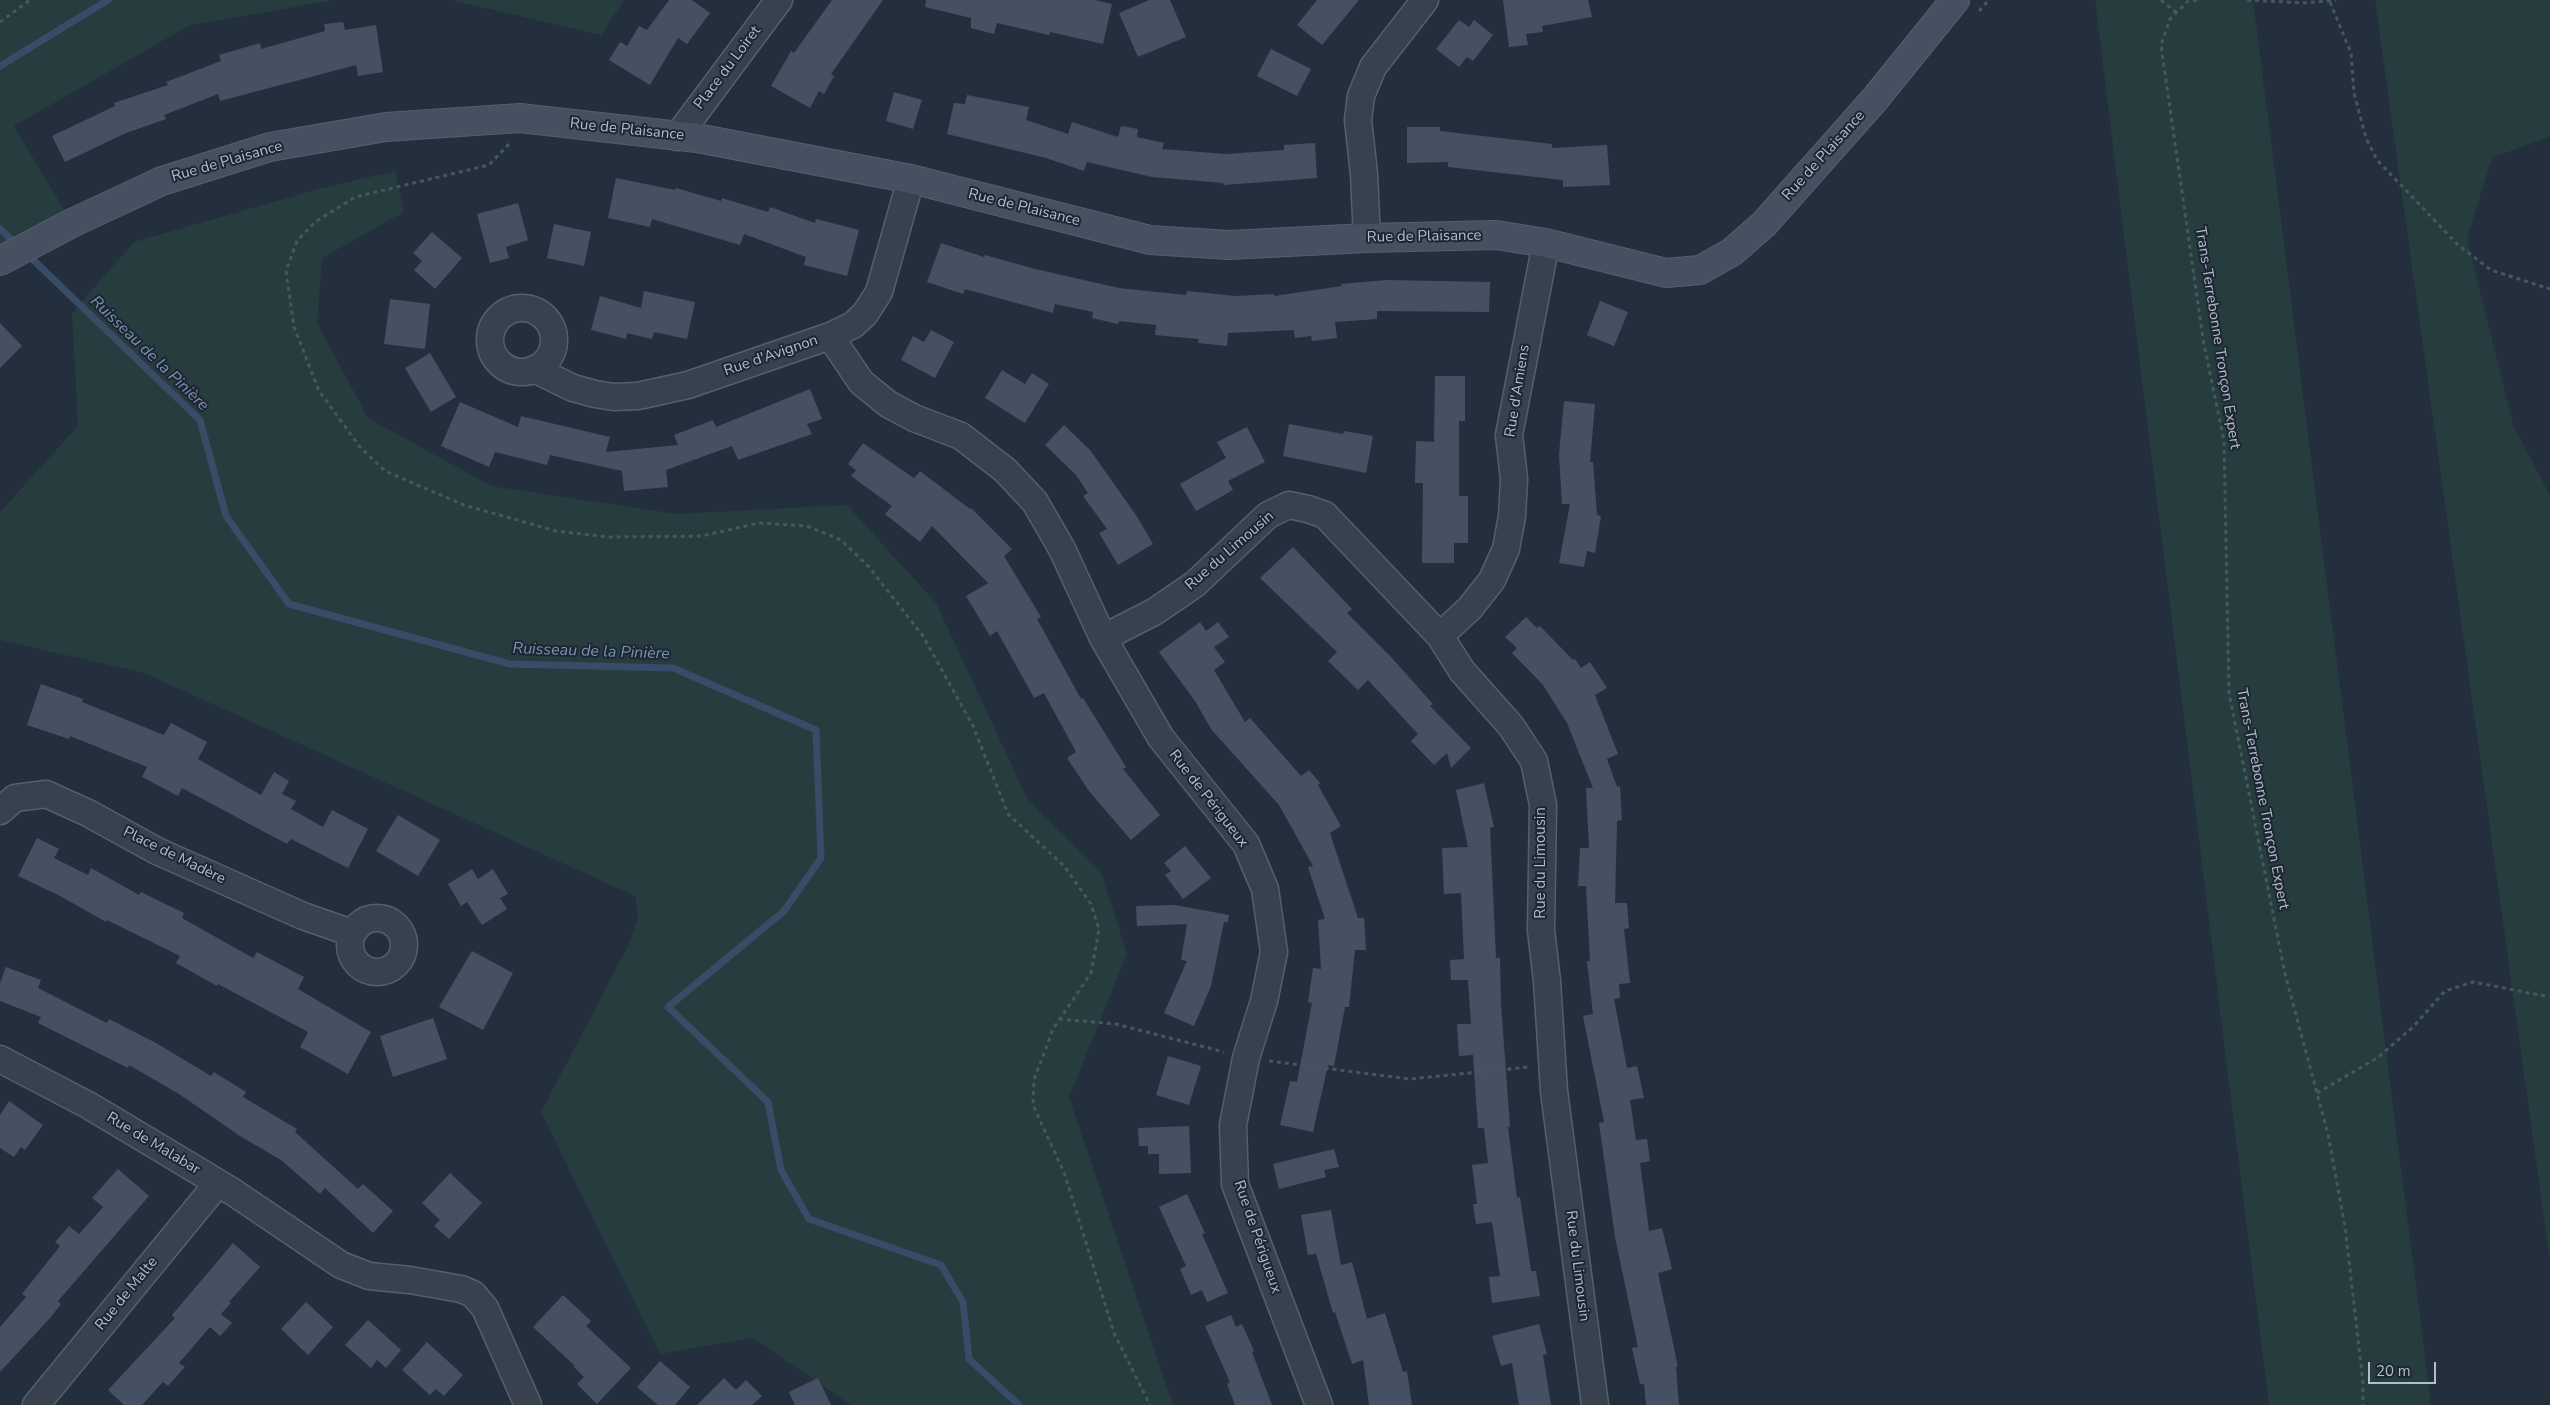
<!DOCTYPE html>
<html>
<head>
<meta charset="utf-8">
<style>
	body { margin:0 }
	#map { position:relative; width:2550px; height:1405px; overflow:hidden; background:#242f3e; font-family:"Nunito Sans",sans-serif }
	canvas { display:block }
	.scale { position:absolute; left:2368px; top:1362px; width:68px; height:22px; box-sizing:border-box; border:2px solid #b4bcc9; border-top:0; padding-left:6px; font-size:15px; line-height:18px; white-space:nowrap; color:#b4bcc9; -webkit-text-stroke:4px #1d2633; paint-order:stroke }
</style>
</head>
<body>
<div id="map">
<canvas width="2550" height="1405"></canvas>
<div class="scale">20 m</div>
</div>
<script>
const context = document.querySelector('canvas').getContext('2d');
context.lineJoin = 'round';
function fill(path, color) { context.fillStyle = color; context.fill(path, 'evenodd'); }
const toPath = rows => new Path2D(rows.map(r => 'M' + r).join(''));
function trace(path, color, width, dash) { context.strokeStyle = color; context.lineWidth = width; context.lineCap = dash ? 'butt' : 'round'; context.setLineDash(dash || []); context.stroke(path); }
function label(font, color, halo, rows, align = 'center') {
  context.font = font + ' "Nunito Sans",sans-serif'; context.lineWidth = 4; context.setLineDash([]); context.textBaseline = 'middle'; context.strokeStyle = halo; context.fillStyle = color; for (const [text, x, y, turn = 0] of rows) {
    context.save(); context.translate(x, y); context.rotate((+turn || 0) * Math.PI / 180); context.textAlign = isNaN(turn) ? turn : align; if (halo) context.strokeText(text, 0, 0); context.fillText(text, 0, 0); context.restore();
  }
}
const green = toPath([
	[0,0,335,0,190,25,14,126,72,223,0,262],
	[451,0,624,0,601,35],
	[2095,0,2253,0,2431,1405,2269,1405],
	[2375,0,2550,0,2550,136,2492,158,2467,238,2513,425,2550,495,2550,1261],
	[395,171,404,212,322,258,317,323,368,418,491,486,677,514,847,505,936,603,1028,800,1101,872,1127,954,1069,1097,1173,1405,851,1405,753,1338,660,1354,541,1112,629,944,638,917,635,896,144,673,0,640,0,512,78,426,72,313,134,242,319,189]
]);
const stream = toPath([
	[0,66,108,0],
	[0,229,18,246],
	[26,253,200,420,226,516,289,604,510,664,673,668,816,730,821,858,784,911,668,1007,768,1102,781,1170,809,1219,941,1265,963,1302,969,1359,1019,1405]
]);
const building = toPath([
	[669,0,692,0,710,13,687,44,678,38,650,85,609,60,620,42,627,46,639,26,647,30],
	[832,0,883,0,831,74,834,76,824,94,819,91,810,108,771,86,791,51,794,53],
	[926,0,1094,0,1112,4,1103,44,1050,32,1049,35,997,23,994,34,971,28,971,18,925,7],
	[1149,0,1170,0,1186,37,1138,57,1119,13],
	[1317,0,1359,0,1322,45,1297,25],
	[1503,0,1588,0,1592,17,1542,26,1543,32,1526,34,1528,45,1509,47],
	[1459,20,1469,27,1474,20,1493,35,1473,61,1467,57,1459,67,1436,49],
	[343,22,345,30,376,25,383,72,358,76,356,65,220,101,218,94,164,115,166,119,126,133,65,162,52,136,115,106,114,103,168,85,166,82,221,61,219,55,260,43,261,49,325,31,324,24],
	[1271,49,1311,69,1297,96,1257,76],
	[894,92,922,100,913,129,886,121],
	[967,95,1029,107,1026,120,1068,134,1072,122,1118,137,1121,126,1138,129,1137,137,1164,143,1162,149,1226,154,1284,150,1284,145,1315,143,1317,178,1224,185,1223,183,1152,177,1087,162,1084,171,1046,158,947,134,954,103,965,104],
	[1407,127,1440,127,1440,131,1552,144,1552,148,1607,145,1610,185,1563,187,1563,180,1448,167,1448,162,1407,163],
	[616,178,675,190,676,188,721,201,722,198,768,212,770,207,815,223,816,219,859,230,847,276,804,265,806,257,744,234,740,245,652,219,650,227,608,218],
	[518,203,528,240,506,247,509,258,490,263,477,214],
	[554,224,591,232,584,266,547,258],
	[432,232,462,258,435,289,414,270,422,261,413,253],
	[941,243,984,257,985,255,1035,269,1119,288,1186,295,1187,291,1236,296,1274,294,1274,296,1342,286,1341,284,1386,280,1490,282,1489,312,1377,311,1377,319,1335,322,1337,338,1312,341,1311,336,1295,338,1294,330,1228,333,1227,346,1198,343,1199,339,1155,335,1156,325,1119,321,1118,324,1092,318,1093,312,1055,304,1053,313,965,289,963,294,927,282],
	[644,291,695,302,687,339,654,332,652,339,627,333,626,339,591,330,600,296,641,308],
	[390,299,430,304,425,349,384,344],
	[1600,301,1628,312,1614,346,1587,335],
	[0,323,22,346,0,368],
	[931,330,954,342,935,378,901,360,913,336,924,342],
	[430,353,456,397,431,412,405,368],
	[1002,370,1025,384,1032,373,1049,384,1025,423,985,398],
	[1435,376,1465,376,1465,421,1459,421,1459,496,1468,496,1468,543,1454,543,1454,563,1422,563,1423,483,1415,483,1416,441,1434,442],
	[810,389,822,419,807,424,812,434,738,460,732,446,666,470,668,487,624,491,622,471,550,455,547,465,495,452,489,467,441,446,460,402,518,427,521,416,610,437,606,452,678,445,674,435,713,420,716,427],
	[1564,401,1595,404,1590,462,1593,462,1597,515,1601,516,1595,553,1587,551,1584,567,1559,563,1570,504,1562,504,1559,454],
	[1289,424,1343,434,1344,431,1373,436,1366,473,1283,456],
	[1064,425,1090,450,1136,515,1153,544,1118,565,1099,533,1107,529,1083,496,1088,493,1076,475,1045,445],
	[1247,427,1265,462,1228,481,1233,490,1196,511,1180,484,1226,458,1217,442],
	[863,443,914,478,920,471,970,509,971,508,1012,549,1004,556,1041,617,1037,619,1081,699,1083,698,1126,767,1123,769,1160,815,1131,840,1089,791,1067,758,1076,752,1044,693,1034,698,997,631,990,636,966,596,988,583,932,526,920,542,885,514,892,506,851,476,856,470,848,464],
	[1293,547,1352,609,1347,613,1391,657,1433,704,1430,706,1471,748,1451,768,1447,753,1434,765,1411,741,1418,734,1368,680,1358,690,1328,661,1337,652,1260,578],
	[1526,617,1537,628,1540,626,1573,660,1575,659,1581,668,1590,662,1607,688,1595,695,1618,754,1607,759,1617,787,1620,786,1622,820,1617,821,1615,903,1627,903,1629,928,1624,929,1630,983,1619,984,1620,998,1614,999,1627,1068,1637,1066,1644,1098,1630,1100,1636,1140,1647,1139,1650,1161,1640,1163,1649,1231,1662,1228,1672,1269,1658,1273,1678,1367,1676,1367,1679,1405,1646,1405,1644,1384,1640,1384,1632,1348,1638,1347,1615,1237,1599,1123,1604,1122,1583,1016,1593,1014,1587,961,1590,961,1586,886,1578,886,1580,848,1589,848,1586,788,1593,788,1567,723,1543,685,1512,653,1517,648,1505,637],
	[1200,622,1206,631,1218,622,1229,637,1214,647,1225,662,1214,670,1245,722,1250,718,1301,776,1309,770,1320,783,1318,785,1341,826,1330,833,1358,918,1364,918,1366,950,1355,950,1349,1007,1345,1007,1334,1066,1328,1065,1313,1132,1280,1125,1290,1081,1297,1082,1312,1003,1308,1002,1313,968,1321,969,1318,920,1325,919,1308,867,1313,866,1279,805,1211,729,1195,701,1159,652],
	[41,684,83,699,82,702,164,735,171,723,207,742,198,759,261,795,274,772,289,781,282,794,296,801,291,809,323,827,332,810,368,829,348,868,291,839,287,844,182,788,178,796,142,777,147,767,70,736,69,739,27,725],
	[1484,783,1494,827,1490,828,1493,892,1496,958,1500,958,1501,1004,1510,1127,1508,1127,1517,1198,1520,1197,1531,1271,1536,1271,1540,1296,1492,1303,1489,1277,1500,1276,1492,1222,1476,1224,1473,1204,1477,1204,1472,1165,1488,1163,1484,1128,1478,1128,1473,1055,1459,1056,1457,1024,1471,1024,1468,980,1451,980,1450,960,1464,959,1461,893,1444,894,1442,848,1468,847,1456,790],
	[398,815,440,840,418,876,376,851],
	[37,838,59,849,54,858,88,875,91,868,139,895,141,892,184,913,182,918,253,958,257,952,304,977,298,989,371,1032,348,1074,300,1047,308,1032,218,984,217,986,176,963,180,956,107,920,106,922,60,896,18,876],
	[1185,846,1211,878,1183,899,1165,875,1171,871,1164,863],
	[472,869,478,879,493,869,508,894,500,898,507,909,482,925,467,902,461,906,448,884],
	[1175,905,1229,915,1228,922,1224,922,1211,986,1194,1026,1164,1013,1187,961,1181,960,1187,924,1137,926,1136,906],
	[472,951,513,973,483,1030,439,1007],
	[6,967,41,980,38,988,107,1023,109,1019,156,1043,211,1076,214,1072,246,1092,243,1097,297,1129,295,1132,358,1189,363,1184,393,1211,373,1233,325,1188,320,1194,281,1160,240,1136,179,1094,129,1065,128,1068,38,1023,41,1017,0,1001,0,983],
	[433,1018,447,1059,393,1077,380,1036],
	[1168,1056,1201,1066,1189,1105,1156,1095],
	[9,1101,43,1125,25,1150,21,1147,14,1157,0,1148,0,1115],
	[1189,1126,1191,1173,1159,1174,1159,1154,1148,1154,1148,1146,1139,1146,1138,1128],
	[1334,1149,1339,1167,1324,1170,1326,1177,1279,1189,1273,1164],
	[118,1169,149,1196,58,1301,61,1304,51,1317,0,1372,0,1327,26,1297,22,1294,60,1246,55,1242,69,1226,79,1234,103,1207,92,1198],
	[450,1173,482,1203,449,1239,434,1226,440,1220,422,1203],
	[1187,1194,1205,1233,1202,1234,1228,1293,1207,1302,1202,1290,1191,1295,1180,1269,1186,1266,1159,1207],
	[1331,1210,1341,1265,1352,1262,1367,1319,1385,1313,1403,1372,1407,1371,1412,1405,1369,1405,1363,1360,1352,1364,1335,1312,1333,1313,1316,1254,1308,1255,1301,1215],
	[233,1243,260,1267,229,1302,231,1303,221,1314,232,1323,220,1336,210,1327,179,1363,185,1367,168,1386,163,1382,142,1405,124,1405,108,1390,175,1318,172,1315],
	[563,1295,591,1321,586,1326,631,1368,597,1404,577,1384,584,1377,574,1367,575,1366,533,1327],
	[306,1302,333,1327,308,1355,281,1329],
	[1231,1315,1236,1327,1242,1324,1254,1351,1252,1352,1272,1405,1235,1405,1227,1384,1230,1382,1205,1326],
	[368,1320,401,1350,386,1368,377,1360,371,1368,345,1345],
	[1539,1324,1547,1354,1543,1355,1551,1405,1519,1405,1512,1363,1501,1366,1492,1336],
	[427,1342,463,1375,444,1396,436,1389,430,1395,402,1370],
	[660,1361,690,1387,675,1405,658,1405,637,1387],
	[724,1378,736,1390,746,1380,762,1396,752,1405,697,1405],
	[818,1378,831,1405,795,1405,789,1392]
]);
const path = toPath([
	[2161,0,2177,13],
	[2197,0,2188,1,2170,19,2161,45,2203,339,2224,441,2229,693,2285,974,2328,1134,2345,1227,2363,1383,2363,1405],
	[2247,0,2306,3,2336,0],
	[2330,2,2351,53,2354,93,2366,138,2377,160,2458,245,2491,270,2550,289],
	[1979,11,1989,0],
	[0,22,30,0],
	[509,144,489,165,355,197,315,222,297,241,286,271,294,327,319,391,360,447,385,471,464,505,556,531,609,537,702,536,759,523,807,526,841,540,869,567,923,636,973,726,1008,814,1064,866,1091,904,1099,929,1091,973,1053,1029,1034,1080,1033,1105,1065,1175,1114,1333,1150,1405],
	[1059,1019,1116,1024,1224,1052],
	[1269,1061,1410,1079,1529,1067],
	[2317,1093,2377,1058,2413,1027,2445,991,2473,982,2550,997]
]);
const street = toPath([
	[677,137,779,0],
	[1367,238,1364,174,1358,120,1361,96,1373,67,1425,0],
	'490 340a32 32 0 1 1 64 0a32 32 0 1 1-64 0Z',
	[830,336,861,382,888,404,914,418,961,436,1005,470,1035,502,1062,549,1103,638,1161,738,1246,844,1265,889,1274,952,1264,1001,1246,1058,1233,1125,1235,1184,1319,1405],
	[534,369,573,388,595,394,614,397,638,396,688,385,830,336,853,325,865,314,879,292,911,179],
	[1440,636,1470,608,1492,580,1506,549,1512,516,1514,479,1509,435,1546,243],
	[1103,638,1154,612,1195,584,1268,515,1289,505,1308,509,1325,515,1440,636,1462,671,1511,726,1534,761,1543,805,1541,930,1547,981,1554,1091,1595,1405],
	[0,811,15,798,46,794,88,813,157,851,303,916,352,933],
	'350 945a27 27 0 1 1 54 0a27 27 0 1 1-54 0Z',
	[0,1059,88,1105,165,1151,233,1192,341,1265,369,1276,410,1280,461,1289,473,1294,485,1308,528,1405],
	[36,1405,218,1183]
]);
const secondary = toPath([
	[0,261,72,223,162,181,270,147,386,127,520,118,697,138,911,179,1150,240,1229,245,1367,238,1496,235,1546,243,1666,273,1700,270,1732,252,1764,224,1875,99,1955,0]
]);
const streetNames = [
	["Place du Loiret",728,68,-53],
	["Rue de Plaisance",627,130,6],
	["Rue de Plaisance",1824,156,-48],
	["Rue de Plaisance",227,162,-16],
	["Rue de Plaisance",1024,208,14],
	["Rue de Plaisance",1424,237,-1],
	["Trans-Terrebonne Tronçon Expert",2217,338,81],
	["Rue d'Avignon",771,356,-19],
	["Rue d'Amiens",1518,391,-81],
	["Rue du Limousin",1230,551,-41],
	["Rue de Périgueux",1208,799,52],
	["Trans-Terrebonne Tronçon Expert",2262,799,79],
	["Place de Madère",174,856,26],
	["Rue du Limousin",1541,863,-90],
	["Rue de Malabar",153,1144,31],
	["Rue de Périgueux",1257,1237,71],
	["Rue du Limousin",1577,1266,83],
	["Rue de Malte",127,1294,-51]
];
const waterNames = [
	["Ruisseau de la Pinière",149,354,44],
	["Ruisseau de la Pinière",591,652,2]
];
fill(green, '#263c3f');
trace(stream, '#394c67', 7);
fill(building, '#455162');
trace(street, '#565f6c', 29);
trace(secondary, '#565f6c', 30);
trace(path, '#44595c', 3, [4, 4]);
trace(street, '#38414e', 26);
trace(secondary, '#465061', 28);
label('15px', '#b4bcc9', '#1d2633', streetNames);
label('italic 16px', '#7c92b1', '#1d2633', waterNames);
</script>
</body>
</html>
